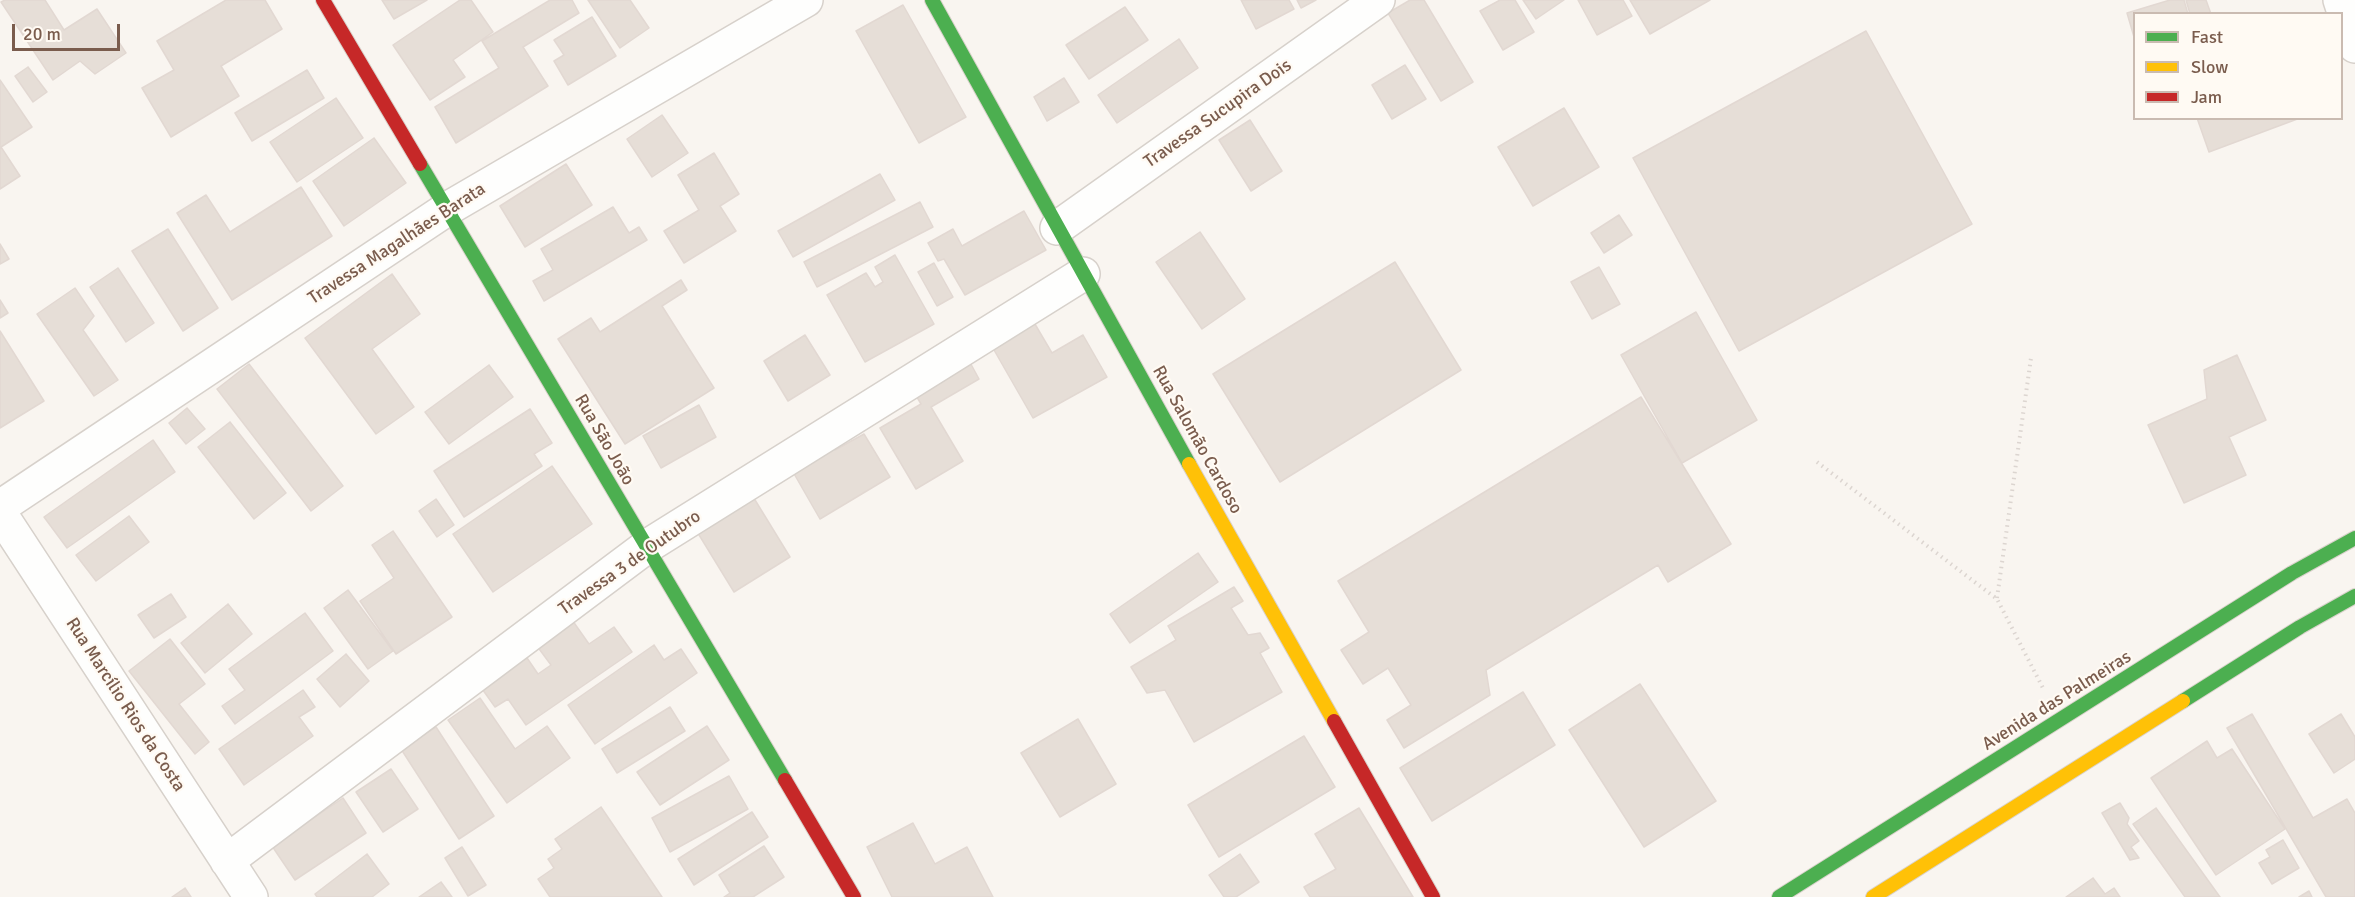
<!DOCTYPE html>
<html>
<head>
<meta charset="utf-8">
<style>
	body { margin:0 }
	#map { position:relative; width:2355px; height:897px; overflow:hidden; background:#f9f5f0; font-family:Signika,sans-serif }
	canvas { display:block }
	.legend { position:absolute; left:2133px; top:12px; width:210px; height:108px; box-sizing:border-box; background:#fffaf3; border:2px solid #cabbb1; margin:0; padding:8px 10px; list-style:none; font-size:18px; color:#7a5c4d }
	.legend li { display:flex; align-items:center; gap:12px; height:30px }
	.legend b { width:30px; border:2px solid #cabbb1 }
	.scale { position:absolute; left:12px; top:24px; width:108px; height:27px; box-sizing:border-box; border:3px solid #7a5c4d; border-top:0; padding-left:8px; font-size:18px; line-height:21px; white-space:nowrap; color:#7a5c4d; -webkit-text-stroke:4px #fffaf3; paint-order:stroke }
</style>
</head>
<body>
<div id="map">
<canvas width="2355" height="897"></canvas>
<ul class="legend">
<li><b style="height:8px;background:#4caf50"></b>Fast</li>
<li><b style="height:8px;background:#ffc107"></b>Slow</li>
<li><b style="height:8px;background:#c62828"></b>Jam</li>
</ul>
<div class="scale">20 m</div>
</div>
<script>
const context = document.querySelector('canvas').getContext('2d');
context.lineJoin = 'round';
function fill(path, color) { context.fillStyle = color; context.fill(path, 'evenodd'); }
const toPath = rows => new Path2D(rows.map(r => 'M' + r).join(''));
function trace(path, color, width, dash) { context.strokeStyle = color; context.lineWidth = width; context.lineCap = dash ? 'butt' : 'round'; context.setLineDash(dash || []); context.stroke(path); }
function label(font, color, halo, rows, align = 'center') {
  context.font = font + ' Signika,sans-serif'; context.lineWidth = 4.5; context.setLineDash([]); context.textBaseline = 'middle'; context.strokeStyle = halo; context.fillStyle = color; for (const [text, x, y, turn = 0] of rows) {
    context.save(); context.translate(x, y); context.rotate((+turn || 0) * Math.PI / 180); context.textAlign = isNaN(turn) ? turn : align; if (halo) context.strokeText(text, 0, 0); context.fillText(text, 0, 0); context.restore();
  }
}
const building = toPath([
	[5,0,45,0,64,30,97,9,126,53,95,74,80,61,53,80,1,2,5,0],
	[226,0,265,0,282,29,221,66,239,96,171,137,142,88,174,70,157,41,226,0],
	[382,0,427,0,394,19,382,0],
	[460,0,471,0,493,32,453,60,465,77,430,100,393,45,460,0],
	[550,0,572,0,579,13,523,47,548,86,456,143,435,107,499,68,482,41,550,0],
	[588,0,630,0,649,28,620,48,588,0],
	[1241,0,1289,0,1294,9,1256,29,1241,0],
	[1297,0,1316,0,1301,8,1297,0],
	[1410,0,1424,0,1473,82,1441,101,1388,13,1410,0],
	[1500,0,1515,0,1534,32,1503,50,1480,11,1500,0],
	[1523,0,1564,0,1536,19,1523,0],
	[1578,0,1623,0,1632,16,1597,35,1578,0],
	[1630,0,1710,0,1650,34,1630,0],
	[2170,0,2184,0,2188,14,2134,14,2134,37,2127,13,2170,0],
	[2186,0,2206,0,2211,14,2190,14,2186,0],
	[903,5,966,117,919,143,856,31,903,5],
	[1125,7,1148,40,1089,79,1066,45,1125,7],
	[592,17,616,56,568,85,554,61,564,55,554,40,592,17],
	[1866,31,1972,224,1739,351,1633,158,1866,31],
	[1179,39,1198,68,1117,123,1098,95,1179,39],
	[1405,65,1426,99,1392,119,1372,85,1405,65],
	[28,67,47,92,33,102,15,76,28,67],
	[307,70,324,98,252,141,235,113,307,70],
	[1064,78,1079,102,1047,121,1034,97,1064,78],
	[0,80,32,127,1,147,20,176,0,189,0,80],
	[336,98,363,138,297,182,270,142,336,98],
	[1564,108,1599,167,1533,206,1498,147,1564,108],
	[662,115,688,153,652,177,627,139,662,115],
	[2197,118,2300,118,2209,152,2197,118],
	[1250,120,1282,171,1251,191,1219,140,1250,120],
	[374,138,406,183,344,226,313,181,374,138],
	[714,153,739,194,720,206,736,231,684,263,664,231,699,210,678,175,714,153],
	[566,164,592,205,525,247,500,206,566,164],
	[880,174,895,200,793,257,778,231,880,174],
	[301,187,332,236,232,300,177,213,206,195,230,232,301,187],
	[920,202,933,227,817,287,804,262,920,202],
	[613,207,629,233,639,227,647,240,544,301,533,281,553,270,541,249,613,207],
	[1024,211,1046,250,965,295,944,259,938,261,928,243,953,229,962,246,1024,211],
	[1619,215,1632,235,1604,253,1591,233,1619,215],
	[168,229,218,308,183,331,132,251,168,229],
	[1200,232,1245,299,1202,329,1156,262,1200,232],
	[0,244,9,259,0,264,0,244],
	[895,255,934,324,865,362,827,295,866,273,875,287,883,282,875,267,895,255],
	[1395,262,1461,370,1280,482,1213,374,1395,262],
	[934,263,953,297,937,306,918,272,934,263],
	[1599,267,1620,304,1592,319,1571,282,1599,267],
	[118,268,154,323,126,342,90,287,118,268],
	[392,274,420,314,372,349,414,407,376,434,305,338,392,274],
	[681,280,687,290,662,306,714,388,625,444,558,339,591,318,600,332,681,280],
	[75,288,94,316,83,330,118,380,94,396,37,314,75,288],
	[0,300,8,313,0,318,0,300],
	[1696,312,1757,420,1682,463,1621,355,1696,312],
	[1032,319,1052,353,1083,335,1107,377,1033,418,990,343,1032,319],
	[0,331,44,401,0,428,0,331],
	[805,335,830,375,788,401,764,361,805,335],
	[966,355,979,379,931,407,963,461,916,489,880,428,921,404,911,387,966,355],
	[2237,355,2266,420,2229,437,2246,475,2184,503,2148,425,2207,399,2204,370,2237,355],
	[249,364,343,486,311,511,217,389,249,364],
	[489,365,513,397,449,444,425,412,489,365],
	[1641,397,1731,544,1668,582,1658,565,1486,670,1490,695,1404,748,1387,720,1411,705,1388,668,1363,684,1341,650,1369,632,1338,581,1641,397],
	[699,405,716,437,661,468,643,436,699,405],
	[187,408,205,429,186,444,169,423,187,408],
	[530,409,552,443,534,454,542,466,464,517,434,471,530,409],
	[230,422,286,493,254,519,198,447,230,422],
	[864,434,890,477,820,519,789,465,830,440,835,450,864,434],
	[153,440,175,472,67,548,44,517,153,440],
	[552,466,592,524,493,592,453,534,552,466],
	[752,495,790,557,734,592,696,530,752,495],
	[436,499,454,525,437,537,419,511,436,499],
	[129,516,149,542,96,581,76,555,129,516],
	[393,531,452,617,396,654,360,601,394,578,372,545,393,531],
	[1198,553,1218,582,1130,643,1110,614,1198,553],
	[1234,587,1243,601,1231,608,1248,635,1260,633,1269,648,1260,653,1282,692,1194,742,1165,690,1147,693,1131,667,1176,640,1168,626,1234,587],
	[348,590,393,651,368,669,324,608,348,590],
	[171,594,186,617,154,638,138,615,171,594],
	[228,604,252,634,205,673,181,643,228,604],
	[305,613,333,651,235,724,222,706,245,690,229,669,305,613],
	[570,617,589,644,614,627,632,652,526,725,508,699,495,707,480,686,525,655,538,674,551,665,534,642,570,617],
	[170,639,205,684,179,704,209,742,195,754,129,671,170,639],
	[654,645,664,660,681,649,697,673,595,744,568,705,654,645],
	[346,654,369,681,340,707,317,679,346,654],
	[1640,684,1716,801,1644,847,1569,730,1640,684],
	[303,690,315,707,299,717,313,736,244,785,219,749,303,690],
	[1523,692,1555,745,1432,821,1400,768,1523,692],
	[480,698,515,749,547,726,570,758,507,803,448,720,480,698],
	[670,707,685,731,617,773,602,749,670,707],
	[2252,714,2313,818,2347,799,2355,813,2355,897,2326,897,2227,728,2252,714],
	[2341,714,2355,737,2355,759,2334,773,2309,734,2341,714],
	[1078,719,1116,784,1060,817,1021,753,1078,719],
	[707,726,729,760,660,805,637,772,707,726],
	[436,727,494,816,459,839,401,749,436,727],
	[1304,736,1335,787,1219,857,1188,805,1304,736],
	[2207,741,2217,758,2232,749,2285,829,2216,875,2151,778,2207,741],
	[391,769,418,809,383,832,356,792,391,769],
	[729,776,748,809,670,852,652,818,729,776],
	[343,798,366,833,295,880,272,846,343,798],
	[2120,803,2129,818,2127,824,2139,841,2131,847,2139,858,2130,860,2102,813,2120,803],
	[601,807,662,897,550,897,538,879,554,868,548,859,562,849,555,839,601,807],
	[1359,808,1413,897,1310,897,1304,887,1336,869,1315,834,1359,808],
	[2156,808,2220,897,2185,897,2133,824,2156,808],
	[752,812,768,837,694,885,678,859,752,812],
	[913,823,935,864,967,847,993,897,892,897,867,847,913,823],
	[2283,840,2299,868,2272,884,2259,863,2270,857,2266,850,2283,840],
	[764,846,784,877,753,897,724,897,730,893,719,875,764,846],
	[462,847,486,885,468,896,445,858,462,847],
	[367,854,389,884,372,897,317,897,315,894,367,854],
	[1240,854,1259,882,1236,897,1224,897,1209,875,1240,854],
	[2093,878,2105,894,2114,888,2120,897,2066,897,2093,878],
	[441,882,452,897,419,897,441,882],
	[185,888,191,897,172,897,185,888],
	[2309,891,2312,897,2299,897,2309,891]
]);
const path = toPath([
	[1817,462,1997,599,2044,690],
	[1997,598,2031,358]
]);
const street = toPath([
	[2340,0,2355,46],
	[1057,228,1378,0],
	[0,507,447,209,806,0],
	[0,513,251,897],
	[227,861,646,547,1083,274]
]);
const fast = toPath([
	[932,0,1189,464],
	[420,164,785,780],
	[2183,701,2300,627,2355,596],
	[1779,897,2292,573,2355,538]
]);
const slow = toPath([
	[1189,464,1334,721],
	[1873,897,2183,701]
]);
const jam = toPath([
	[323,0,420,164],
	[1334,721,1433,897],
	[785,780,854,897]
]);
const streetNames = [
	["Travessa Sucupira Dois",1218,114,-35],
	["Travessa Magalhães Barata",397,244,-33],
	["Rua São João",604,440,60],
	["Rua Salomão Cardoso",1197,440,61],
	["Travessa 3 de Outubro",630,563,-35],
	["Avenida das Palmeiras",2057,701,-32],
	["Rua Marcílio Rios da Costa",125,705,57]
];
fill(building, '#e6ded7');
trace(building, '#e2d8d2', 1.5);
trace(street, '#d7d1cb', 36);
trace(fast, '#d9d2cb', 16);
trace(slow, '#d9d2cb', 16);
trace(jam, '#d9d2cb', 16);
trace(path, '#dcd5d0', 4, [1.5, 4.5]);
trace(street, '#fefefd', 33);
trace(fast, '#4caf50', 14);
trace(slow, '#ffc107', 14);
trace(jam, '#c62828', 14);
label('18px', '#7a5c4d', '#fffaf3', streetNames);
</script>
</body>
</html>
